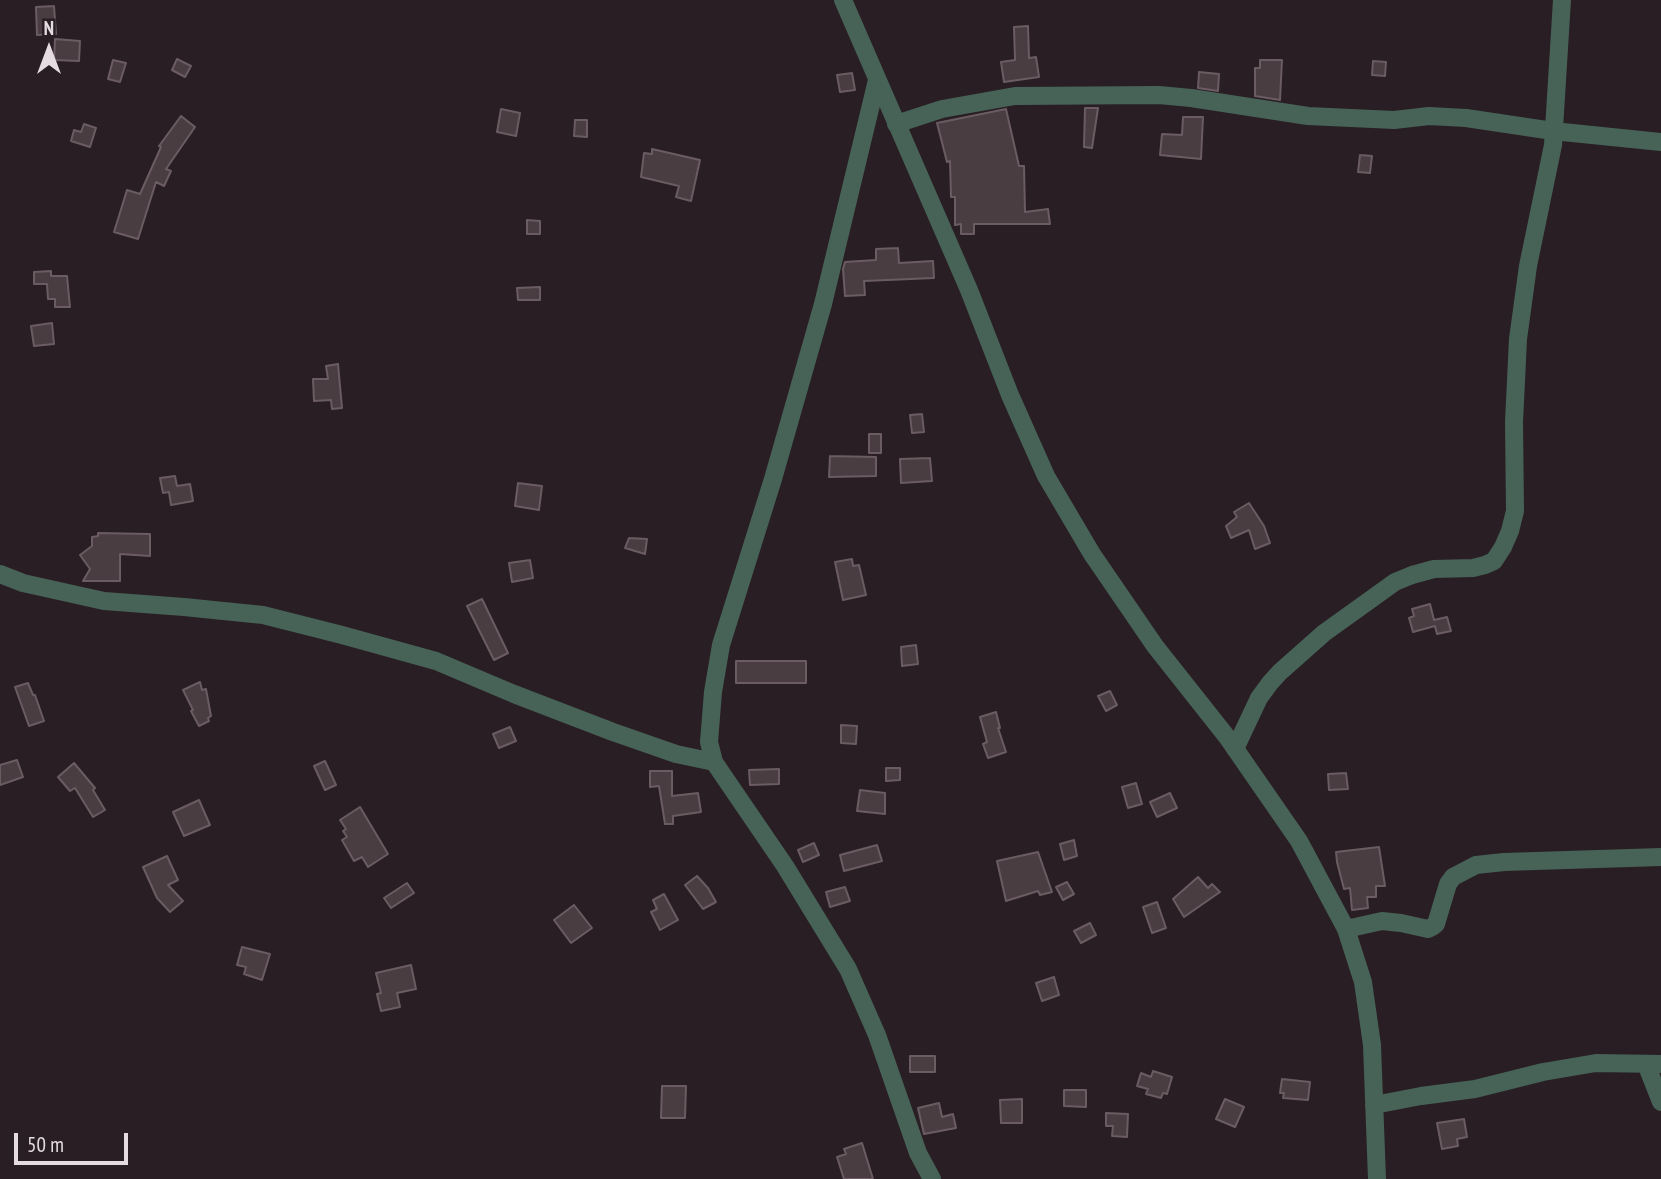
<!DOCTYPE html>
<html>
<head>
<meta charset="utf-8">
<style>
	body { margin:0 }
	#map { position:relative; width:1661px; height:1179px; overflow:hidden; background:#291e23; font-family:"PT Sans Narrow",sans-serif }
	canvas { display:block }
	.north { position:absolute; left:14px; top:14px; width:70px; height:70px; -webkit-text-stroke:5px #291e23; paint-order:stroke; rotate:0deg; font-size:19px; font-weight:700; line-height:28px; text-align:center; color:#e4dce0 }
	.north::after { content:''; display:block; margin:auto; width:24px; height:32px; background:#e4dce0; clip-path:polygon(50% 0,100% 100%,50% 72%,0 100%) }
	.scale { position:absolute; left:14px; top:1133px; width:114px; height:32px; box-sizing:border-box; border:4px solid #e4dce0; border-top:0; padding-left:9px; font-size:21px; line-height:24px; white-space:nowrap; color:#e4dce0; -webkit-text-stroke:5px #291e23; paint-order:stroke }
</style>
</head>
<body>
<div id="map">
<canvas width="1661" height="1179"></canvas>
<div class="north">N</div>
<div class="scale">50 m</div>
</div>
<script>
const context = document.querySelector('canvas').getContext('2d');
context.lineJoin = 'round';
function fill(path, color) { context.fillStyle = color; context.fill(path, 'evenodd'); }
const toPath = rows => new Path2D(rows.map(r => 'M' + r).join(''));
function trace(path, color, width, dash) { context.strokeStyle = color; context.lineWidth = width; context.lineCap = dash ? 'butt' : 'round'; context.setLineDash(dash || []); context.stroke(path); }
const building = toPath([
	[54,6,56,34,37,35,36,7,54,6],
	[1028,26,1029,58,1036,57,1039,77,1004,82,1001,62,1015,60,1014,27,1028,26],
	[55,39,80,41,79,61,54,60,55,39],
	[177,59,191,66,185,77,172,70,177,59],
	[113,60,126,63,120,82,108,79,113,60],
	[1260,60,1282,60,1280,100,1255,96,1255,68,1260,68,1260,60],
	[1373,61,1386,62,1385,76,1372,75,1373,61],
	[1199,72,1219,74,1218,91,1198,88,1199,72],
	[852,73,855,90,840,92,837,75,852,73],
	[1085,108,1098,108,1092,148,1084,147,1085,108],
	[501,109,520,113,516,136,497,132,501,109],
	[1006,109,1019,166,1024,166,1025,212,1048,209,1050,224,974,224,974,234,961,234,961,224,955,225,955,197,951,197,950,161,947,162,937,123,1006,109],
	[181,116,195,127,166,169,171,171,164,186,156,182,138,239,114,232,127,190,140,194,161,147,159,146,181,116],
	[1183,117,1203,117,1201,159,1160,155,1162,134,1182,135,1183,117],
	[575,120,587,120,587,137,574,136,575,120],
	[84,124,96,128,90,147,71,141,74,130,81,132,84,124],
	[652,149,700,160,691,201,676,197,679,186,641,177,644,153,652,154,652,149],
	[1360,155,1372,156,1370,173,1358,172,1360,155],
	[527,220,540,221,540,234,527,234,527,220],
	[898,248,899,263,933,261,934,278,864,281,865,295,845,296,843,269,845,262,876,260,876,249,898,248],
	[51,271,51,276,67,276,70,307,55,307,55,299,48,299,47,284,34,284,34,272,51,271],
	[540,287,540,300,518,300,517,288,540,287],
	[52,323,54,344,34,346,31,326,52,323],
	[338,364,342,408,332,409,331,400,314,401,313,379,328,379,326,366,338,364],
	[922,414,924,432,912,433,910,415,922,414],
	[869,434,881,434,881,453,869,453,869,434],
	[830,456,876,457,876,476,829,477,830,456],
	[930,458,932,481,901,483,900,459,930,458],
	[175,476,177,486,190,484,193,501,171,505,169,492,163,493,160,478,175,476],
	[518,483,542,486,539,510,515,506,518,483],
	[1249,503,1264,526,1270,543,1255,549,1249,530,1231,538,1226,526,1237,517,1234,512,1249,503],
	[98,533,150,534,150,556,120,554,120,581,83,581,90,569,80,555,92,546,92,537,98,536,98,533],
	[629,538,647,539,645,554,625,548,629,538],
	[852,559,853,566,859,565,866,595,843,600,835,562,852,559],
	[530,560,533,578,512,582,509,563,530,560],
	[482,599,508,653,494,660,467,606,482,599],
	[1430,604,1434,620,1447,617,1451,631,1437,634,1435,626,1413,632,1409,618,1414,616,1412,609,1430,604],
	[916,645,918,664,902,666,901,647,916,645],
	[736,661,806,661,806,683,736,683,736,661],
	[200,682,202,690,206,689,211,716,208,718,209,721,199,726,191,711,193,710,183,690,200,682],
	[28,683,33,695,35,695,44,721,29,726,15,687,28,683],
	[1110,691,1117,705,1106,711,1098,696,1110,691],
	[996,712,1000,728,998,728,1006,752,988,758,983,744,987,742,980,717,996,712],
	[841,725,857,726,856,744,841,743,841,725],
	[510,727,516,741,499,748,493,734,510,727],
	[17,760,23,777,0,785,0,765,17,760],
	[325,761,336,785,325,790,314,766,325,761],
	[74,763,95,788,93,790,105,810,93,817,75,788,70,791,58,777,74,763],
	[886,768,900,768,900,780,886,781,886,768],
	[779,769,779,784,750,785,749,770,779,769],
	[650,771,672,771,672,796,698,793,701,812,673,816,673,824,665,824,659,786,650,787,650,771],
	[1346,773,1348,789,1329,790,1328,774,1346,773],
	[1136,783,1142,804,1128,808,1122,787,1136,783],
	[860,790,885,793,885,814,857,811,860,790],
	[1170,793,1177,808,1157,817,1150,802,1170,793],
	[199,800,210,825,184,836,173,812,199,800],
	[360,807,388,854,368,867,362,857,354,861,342,840,347,837,343,831,346,829,340,820,360,807],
	[1074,840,1077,856,1064,860,1060,844,1074,840],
	[814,843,819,855,803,862,798,850,814,843],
	[877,845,882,861,844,871,840,855,877,845],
	[1379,847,1385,886,1376,886,1376,897,1367,897,1368,908,1352,910,1350,888,1344,889,1337,862,1336,852,1379,847],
	[1038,852,1052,892,1040,895,1038,891,1006,901,997,861,1038,852],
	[167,856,178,880,168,885,183,901,170,912,157,898,143,867,167,856],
	[697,876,708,888,716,902,703,909,685,885,697,876],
	[1198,877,1208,888,1212,884,1220,892,1184,917,1173,899,1198,877],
	[1067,882,1074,894,1063,900,1056,887,1067,882],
	[407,883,414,893,391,908,384,898,407,883],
	[845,887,850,901,830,907,826,892,845,887],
	[664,894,678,920,660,930,651,912,657,909,653,900,664,894],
	[1157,902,1166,928,1152,933,1143,907,1157,902],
	[574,905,592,928,571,943,554,920,574,905],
	[1090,923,1096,935,1081,943,1074,931,1090,923],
	[242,947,270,954,262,980,244,974,246,967,237,965,242,947],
	[411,965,416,989,397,993,400,1007,381,1011,377,994,381,993,376,973,411,965],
	[1054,977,1059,995,1042,1001,1036,983,1054,977],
	[910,1056,935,1056,935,1072,910,1072,910,1056],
	[1153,1071,1172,1077,1167,1094,1163,1093,1161,1098,1146,1094,1148,1089,1137,1086,1141,1073,1151,1077,1153,1071],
	[1282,1079,1310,1082,1308,1100,1283,1098,1284,1093,1280,1093,1282,1079],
	[662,1086,686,1086,685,1118,661,1118,662,1086],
	[1064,1090,1086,1090,1086,1107,1064,1106,1064,1090],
	[1022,1099,1022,1123,1001,1123,1000,1100,1022,1099],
	[1225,1099,1244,1107,1235,1127,1216,1119,1225,1099],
	[939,1103,942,1117,953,1114,956,1128,924,1134,918,1108,939,1103],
	[1106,1113,1128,1114,1127,1137,1112,1136,1113,1126,1106,1126,1106,1113],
	[1464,1119,1467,1137,1457,1139,1458,1146,1442,1149,1437,1123,1464,1119],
	[862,1143,873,1179,844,1179,837,1157,846,1154,844,1149,862,1143]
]);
const minor = toPath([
	[843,0,969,290,1010,395,1046,476,1092,554,1155,646,1227,737,1299,841,1346,929,1363,982,1372,1045,1377,1179],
	[877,80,823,304,773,479,721,645,713,692,709,742,714,762,785,866,848,969,877,1035,918,1153,932,1179],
	[896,124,942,109,1015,96,1159,95,1191,98,1308,116,1394,120,1429,116,1466,118,1553,131,1661,142],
	[0,574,23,583,104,601,184,607,263,615,342,635,436,661,514,694,613,732,676,754,714,762],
	[1235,749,1259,698,1270,683,1280,672,1324,633,1395,582,1412,575,1434,569,1473,568,1485,565,1494,561,1503,547,1510,531,1515,511,1514,422,1518,339,1528,266,1553,145,1562,0],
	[1346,929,1382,921,1401,923,1428,929,1432,927,1436,924,1448,884,1453,877,1476,865,1504,862,1661,857],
	[1646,1064,1661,1102],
	[1374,1105,1421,1096,1475,1089,1543,1072,1596,1063,1661,1064]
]);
fill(building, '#493d42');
trace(building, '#6a5c62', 2);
trace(minor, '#476357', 18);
</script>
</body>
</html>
